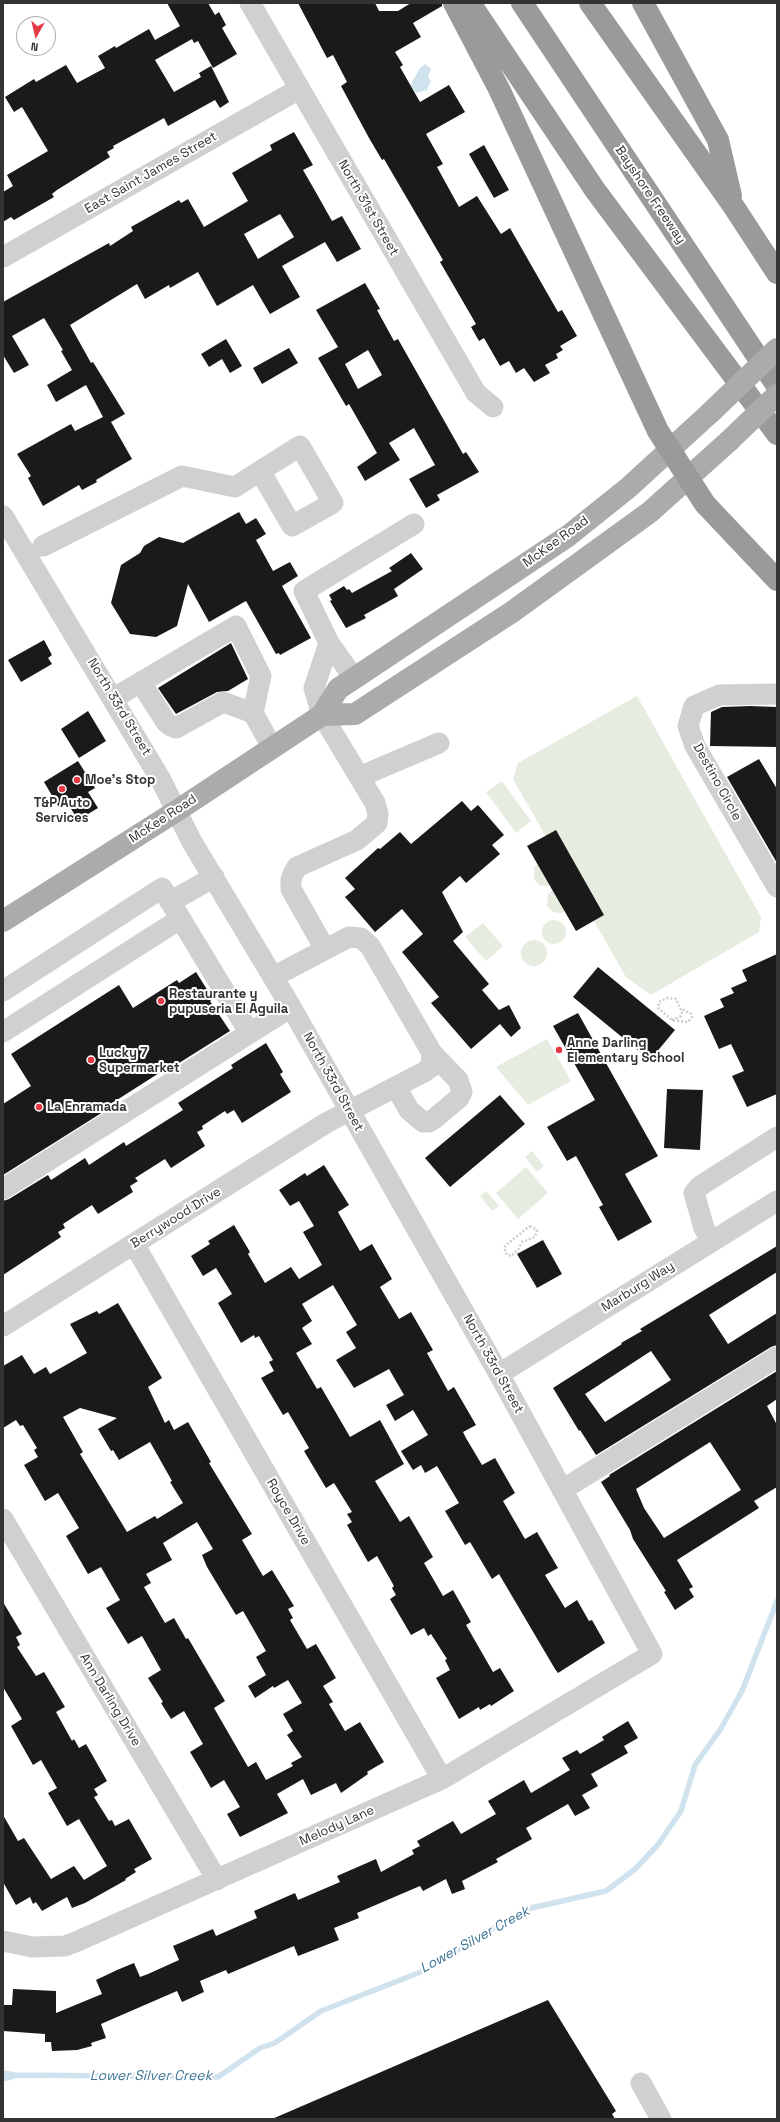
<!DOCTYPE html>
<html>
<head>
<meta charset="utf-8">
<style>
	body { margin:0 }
	#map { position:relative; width:780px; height:2122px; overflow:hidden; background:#fff; font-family:"Space Grotesk",sans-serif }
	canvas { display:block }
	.frame { position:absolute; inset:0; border:4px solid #333; pointer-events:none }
	.north { position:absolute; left:16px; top:16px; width:40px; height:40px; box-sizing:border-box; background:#fff; border:1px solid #adadad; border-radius:50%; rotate:188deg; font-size:11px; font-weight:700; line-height:16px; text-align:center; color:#333 }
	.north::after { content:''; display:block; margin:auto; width:14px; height:18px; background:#e63946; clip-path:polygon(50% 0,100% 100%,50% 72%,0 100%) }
</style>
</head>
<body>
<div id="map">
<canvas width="780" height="2122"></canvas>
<div class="frame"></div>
<div class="north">N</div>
</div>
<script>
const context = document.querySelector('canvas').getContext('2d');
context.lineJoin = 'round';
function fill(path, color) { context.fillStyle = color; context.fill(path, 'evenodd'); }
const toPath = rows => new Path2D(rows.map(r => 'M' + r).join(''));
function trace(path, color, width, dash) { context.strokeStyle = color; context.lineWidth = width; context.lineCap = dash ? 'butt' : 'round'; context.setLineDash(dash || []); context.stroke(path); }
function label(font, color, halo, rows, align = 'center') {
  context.font = font + ' "Space Grotesk",sans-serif'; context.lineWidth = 4; context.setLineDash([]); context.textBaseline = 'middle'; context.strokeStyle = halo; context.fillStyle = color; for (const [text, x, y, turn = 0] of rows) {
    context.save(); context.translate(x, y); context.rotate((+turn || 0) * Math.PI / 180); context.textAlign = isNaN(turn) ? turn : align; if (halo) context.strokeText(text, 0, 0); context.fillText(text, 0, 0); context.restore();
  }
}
const green = toPath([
	[637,696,761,917,759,932,651,995,626,977,513,779,518,763],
	[502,781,531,821,516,833,486,792],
	[541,862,551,885,547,886,539,885,534,879,534,867],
	[554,889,565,911,561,913,553,912,547,906,548,894],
	'542 932a12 12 0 1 1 24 0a12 12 0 1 1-24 0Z',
	[483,923,503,946,486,961,465,937],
	'521 953a13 13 0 1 1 26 0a13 13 0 1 1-26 0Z',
	[547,1039,571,1081,528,1105,496,1067],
	[532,1151,544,1166,537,1172,525,1157],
	[526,1167,548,1193,518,1219,496,1193],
	[486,1191,499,1206,492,1211,480,1196]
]);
const water = toPath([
	[425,64,431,69,428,77,431,81,427,90,416,93,411,86,412,82,420,68]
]);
const stream = toPath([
	[3,2073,15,2075,218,2077,260,2048,275,2043,321,2011,431,1968,480,1935,531,1908,606,1891,634,1870,657,1846,681,1811,695,1765,720,1730,742,1691,777,1601],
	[3,2079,14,2076]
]);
const building = toPath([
	[167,3,208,3,215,15,219,12,226,25,222,28,237,54,213,68,198,41,194,43,192,39,155,60,174,92,201,77,199,73,211,66,229,102,220,108,215,100,168,126,164,118,113,146,114,148,107,152,110,157,57,190,52,194,54,197,14,220,11,217,3,222,3,192,13,186,7,175,48,151,22,107,14,112,5,97,34,79,36,82,66,65,77,83,105,68,98,56,115,46,116,48,149,29,155,40,180,26],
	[298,3,375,3,379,11,398,11,411,3,442,3,442,6,413,23,421,37,395,52,403,65,400,67,420,102,449,85,465,112,426,134,443,164,437,167,459,207,477,196,501,234,510,228,558,312,562,310,577,336,560,346,563,350,556,354,558,358,545,365,550,373,534,382,524,368,516,373,509,361,500,366,484,338,479,341,471,327,476,324,440,262,443,260,384,159,382,160,369,138,341,86,347,82,333,55,327,58],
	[294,132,313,165,303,170,314,189,332,221,342,216,361,249,337,262,325,242,282,266,300,297,270,314,253,285,217,306,198,272,170,288,169,285,145,299,137,284,70,325,91,363,93,362,125,414,111,422,132,459,96,480,97,482,82,490,79,485,43,506,28,478,31,476,17,454,71,424,75,431,103,417,86,385,56,402,47,385,72,370,61,351,63,350,44,318,12,336,29,365,14,373,3,355,3,302,109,243,110,246,133,231,131,227,179,200,181,203,188,199,204,227,248,201,232,173,272,150,270,145],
	[280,214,294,237,258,259,244,234],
	[484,145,509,190,494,198,469,154],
	[365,283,380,309,377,310,394,341,398,339,463,454,466,452,479,472,437,495,440,500,426,508,409,479,435,465,414,428,389,443,400,460,365,481,357,467,377,453,349,404,346,406,318,358,338,347,316,310],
	[368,350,382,375,358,389,345,364],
	[226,339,242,366,230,373,222,359,209,367,201,354],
	[289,348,298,363,262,384,253,368],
	[239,512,246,524,256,518,266,534,256,540,273,571,290,562,298,576,282,586,311,638,280,655,279,653,276,654,246,601,209,622,188,584,177,626,156,637,130,634,111,603,121,565,140,553,144,546,159,537,183,543],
	[411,553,423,569,394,589,398,596,364,615,366,618,346,628,330,601,332,600,329,595,344,586,347,590,349,589,352,593,392,571,389,568],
	[44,640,52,655,48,658,52,664,21,682,8,660],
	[231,643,248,679,228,691,217,692,176,714,158,688],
	[750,706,777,707,777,747,710,746,711,712,722,707],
	[88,711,106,741,79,758,61,729],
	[759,759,777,789,777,863,727,777],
	[78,761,95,788,88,792,98,808,78,820,68,804,60,809,44,782],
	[462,801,471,811,478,805,504,835,492,845,500,854,466,883,460,876,442,892,463,932,453,941,489,984,482,990,499,1010,509,1005,521,1028,511,1037,500,1024,471,1049,431,1003,439,997,402,952,423,934,402,909,375,932,345,897,355,889,345,878,378,848,380,849,400,832,411,844],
	[556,830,604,915,576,931,527,846],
	[777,954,777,1094,747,1107,732,1076,744,1071,731,1044,719,1049,704,1016,724,1007,720,999,734,993,731,988,747,981,742,970],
	[598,967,675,1030,650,1060,573,997],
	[196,972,213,999,210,1001,230,1031,168,1070,167,1068,109,1105,111,1107,3,1175,3,1104,31,1086,11,1054,119,985,133,1008,177,980,179,983],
	[578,1013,658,1156,625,1174,652,1222,618,1241,599,1207,603,1205,576,1156,567,1161,547,1127,595,1100,553,1026],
	[266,1043,283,1072,280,1074,291,1092,242,1123,234,1110,227,1114,225,1111,202,1126,203,1129,197,1132,205,1146,171,1168,165,1159,135,1178,138,1181,130,1186,133,1192,98,1214,92,1205,63,1224,65,1228,58,1232,61,1237,3,1275,3,1201,9,1199,48,1175,51,1180,85,1158,89,1165,124,1142,126,1146,183,1110,178,1103,233,1068,231,1065],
	[667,1089,703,1090,700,1150,664,1148],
	[500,1095,525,1124,450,1187,425,1158],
	[324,1165,349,1205,338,1212,360,1251,372,1244,392,1279,380,1287,399,1319,411,1312,433,1350,427,1353,448,1391,454,1387,476,1425,463,1432,466,1438,482,1465,495,1458,515,1493,503,1501,525,1539,537,1532,558,1568,545,1575,565,1608,577,1600,589,1621,592,1620,605,1643,558,1673,555,1669,499,1574,492,1579,470,1542,465,1545,445,1511,459,1503,437,1466,425,1473,421,1465,413,1470,401,1451,428,1435,413,1410,395,1421,386,1405,404,1395,389,1369,354,1388,336,1360,356,1348,346,1332,357,1325,333,1285,302,1304,312,1321,302,1328,312,1344,296,1353,317,1389,321,1387,350,1437,380,1420,404,1464,375,1481,400,1522,409,1516,433,1557,424,1563,443,1596,453,1590,471,1622,466,1625,493,1672,500,1668,514,1691,491,1706,490,1704,480,1710,479,1707,459,1719,436,1678,450,1670,445,1660,447,1659,431,1634,428,1636,424,1628,411,1635,390,1599,396,1595,392,1588,394,1586,377,1556,368,1562,347,1525,352,1522,347,1514,352,1512,334,1483,326,1488,304,1451,309,1448,288,1412,283,1415,261,1378,274,1371,269,1362,273,1360,259,1336,255,1338,254,1335,241,1343,218,1303,232,1294,216,1268,203,1276,191,1256,210,1244,208,1241,234,1225,250,1252,248,1254,265,1283,291,1267,299,1279,322,1265,303,1232,314,1226,299,1201,290,1206,279,1190,305,1173,307,1176],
	[543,1240,562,1274,537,1288,517,1254],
	[777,1246,777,1272,709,1315,728,1344,777,1313,777,1345,771,1347,596,1455,580,1430,579,1431,553,1388,622,1344,621,1343,642,1331,640,1329],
	[651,1351,671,1380,605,1422,585,1394],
	[118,1303,162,1378,148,1387,165,1423,169,1420,174,1430,188,1422,211,1462,209,1463,252,1534,242,1540,263,1576,272,1570,294,1606,288,1609,293,1618,290,1620,307,1649,316,1644,336,1678,323,1686,333,1702,329,1704,345,1731,360,1722,384,1762,367,1772,368,1774,341,1793,336,1783,311,1795,303,1779,277,1794,288,1813,240,1837,227,1814,240,1807,224,1780,211,1788,199,1767,190,1752,203,1744,184,1711,171,1719,161,1703,163,1702,148,1678,161,1670,142,1636,128,1644,106,1608,120,1600,101,1567,88,1574,66,1536,79,1528,58,1493,45,1501,24,1465,38,1457,34,1450,37,1448,23,1425,20,1426,16,1420,3,1428,3,1366,22,1355,34,1374,46,1367,50,1374,87,1353,70,1324,97,1311,99,1314],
	[80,1408,117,1418,98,1429,111,1451,113,1450,119,1460,150,1442,172,1481,170,1482,183,1503,157,1519,155,1516,127,1532,80,1454,83,1452,63,1417],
	[197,1522,213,1549,202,1555,207,1567,236,1615,243,1611,266,1651,256,1657,266,1675,248,1686,255,1698,273,1686,274,1688,288,1680,302,1703,283,1714,293,1731,287,1735,302,1757,291,1763,293,1766,266,1780,256,1762,248,1767,214,1708,225,1701,188,1638,186,1639,174,1618,165,1623,144,1587,151,1583,146,1574,172,1560,163,1543],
	[777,1371,777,1399,767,1406,777,1425,777,1487,754,1501,759,1508,677,1560,693,1587,689,1589,694,1597,675,1610,664,1592,666,1591,633,1539,630,1530,601,1482,610,1476,609,1475],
	[710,1442,741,1490,664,1538,644,1508,636,1489],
	[3,1602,22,1634,16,1637,20,1645,17,1647,36,1676,44,1672,65,1707,56,1712,72,1741,74,1739,79,1748,86,1744,107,1781,94,1789,98,1795,94,1797,109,1821,112,1820,115,1826,129,1819,152,1859,134,1869,136,1872,125,1879,126,1880,85,1903,72,1908,67,1897,42,1911,36,1902,33,1904,30,1897,16,1905,3,1882,3,1815,18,1841,24,1838,51,1879,74,1866,84,1880,107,1866,79,1819,67,1826,48,1793,57,1788,41,1760,33,1765,11,1726,22,1719,3,1687],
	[628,1721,638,1738,624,1746,628,1753,591,1774,598,1786,582,1795,590,1808,575,1816,568,1804,526,1828,532,1839,496,1859,498,1862,462,1881,465,1889,452,1894,446,1879,423,1891,420,1886,357,1913,359,1918,334,1928,339,1940,298,1956,294,1946,228,1974,226,1970,200,1981,204,1992,182,2002,177,1991,101,2024,106,2038,91,2043,92,2046,77,2050,52,2051,51,2042,45,2042,45,2034,3,2031,3,2005,12,2005,13,1989,56,1991,56,2013,102,1994,96,1980,117,1970,134,1963,140,1977,148,1974,179,1960,173,1946,213,1929,216,1936,257,1918,254,1911,295,1893,298,1900,340,1882,337,1876,376,1859,381,1872,414,1854,412,1850,420,1846,417,1841,453,1821,461,1834,496,1814,488,1801,524,1780,531,1793,570,1770,562,1758,577,1750,580,1754,604,1740,602,1737],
	[548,2000,616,2111,612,2114,615,2119,272,2119]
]);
const path = toPath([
	[672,1020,681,1016,682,1012,676,999,667,998,659,1002,658,1008,672,1020,688,1022,692,1017,691,1014,682,1009],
	[530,1226,537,1230,535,1237,522,1242,518,1250,511,1256,507,1255,504,1248,506,1245,530,1226]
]);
const minor = toPath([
	[250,3,476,393,493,407],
	[3,257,299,89],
	[3,516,161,780,192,842,291,1007,499,1374,652,1654,442,1779,78,1941,65,1946,32,1947,3,1941],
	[43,546,182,476,235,487,260,471,300,446,333,503,292,526,260,471],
	[354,678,329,643,304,591,414,524],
	[141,683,166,722,171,726,176,728,223,702,253,713,272,747],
	[777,694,719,695,694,706,688,726,695,746,777,887],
	[114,698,236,626,261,676,253,713],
	[359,777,439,743],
	[170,902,214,877],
	[325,949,291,889,291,880,293,874,297,867,357,840,377,823,378,814,375,803,322,715,314,688,329,643],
	[3,991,162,888,249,1032],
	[3,1032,180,919],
	[396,1087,409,1110,423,1122,429,1122,434,1119,459,1098,462,1092,458,1080,432,1053],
	[3,1189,291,1007],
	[711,1241,704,1228,694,1193,700,1186,777,1137],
	[134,1244,442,1779],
	[3,1326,326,1123,424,1072,431,1067,432,1053,370,946,361,938,349,937,273,977],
	[499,1374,777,1201],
	[562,1490,777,1357],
	[3,1519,217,1880],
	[641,2083,661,2119]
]);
const major = toPath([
	[322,715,355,714,512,612,650,512,729,441],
	[3,921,178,810,322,715,338,689,568,536,628,488,710,413]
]);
const highway = toPath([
	[454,3,499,89,658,431,705,504,777,580],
	[470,3,595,190,777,434],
	[522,3,777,386],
	[590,3,734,207,777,273],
	[643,3,718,140,731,196]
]);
const majorBridge = toPath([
	[710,413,777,349],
	[729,441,777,395]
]);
const markers = [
	[77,780,4,"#e63946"],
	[62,789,4,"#e63946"],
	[161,1001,4,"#e63946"],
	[559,1050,4,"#e63946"],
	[91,1060,4,"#e63946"],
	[39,1107,4,"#e63946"]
];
const streetNames = [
	["East Saint James Street",151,173,-30],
	["Bayshore Freeway",650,195,56],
	["North 31st Street",368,208,60],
	["McKee Road",556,542,-36],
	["North 33rd Street",119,707,59],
	["Destino Circle",717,782,61],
	["McKee Road",163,819,-33],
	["North 33rd Street",333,1082,61],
	["Berrywood Drive",176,1218,-32],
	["Marburg Way",638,1287,-32],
	["North 33rd Street",493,1364,61],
	["Royce Drive",288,1512,60],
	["Ann Darling Drive",110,1700,59],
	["Melody Lane",337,1826,-24]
];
const poiNames = [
	["Moe’s Stop",85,780],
	["T&P Auto",62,803,"center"],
	["Services",62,818,"center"],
	["Restaurante y",169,994],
	["pupuseria El Aguila",169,1009],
	["Anne Darling",567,1043],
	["Elementary School",567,1058],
	["Lucky 7",99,1053],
	["Supermarket",99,1068],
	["La Enramada",47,1107]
];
const waterNames = [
	["Lower Silver Creek",475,1940,-29],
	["Lower Silver Creek",151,2076]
];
fill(green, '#e6ecdf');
fill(water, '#cfe2ee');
trace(stream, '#cfe2ee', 5.5);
fill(building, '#1a1a1a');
trace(path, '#cdcdcd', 2.5, [2, 2]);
trace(minor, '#d0d0d0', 21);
trace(major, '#ababab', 22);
trace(highway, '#9a9a9a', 22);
trace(majorBridge, '#ababab', 22);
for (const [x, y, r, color] of markers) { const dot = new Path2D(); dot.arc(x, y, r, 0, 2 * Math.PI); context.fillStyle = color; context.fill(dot); trace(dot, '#fff', 1.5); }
label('13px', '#333', '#fff', streetNames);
label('bold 13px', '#333', '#fff', poiNames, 'left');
label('italic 14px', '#3f7597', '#fff', waterNames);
</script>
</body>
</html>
